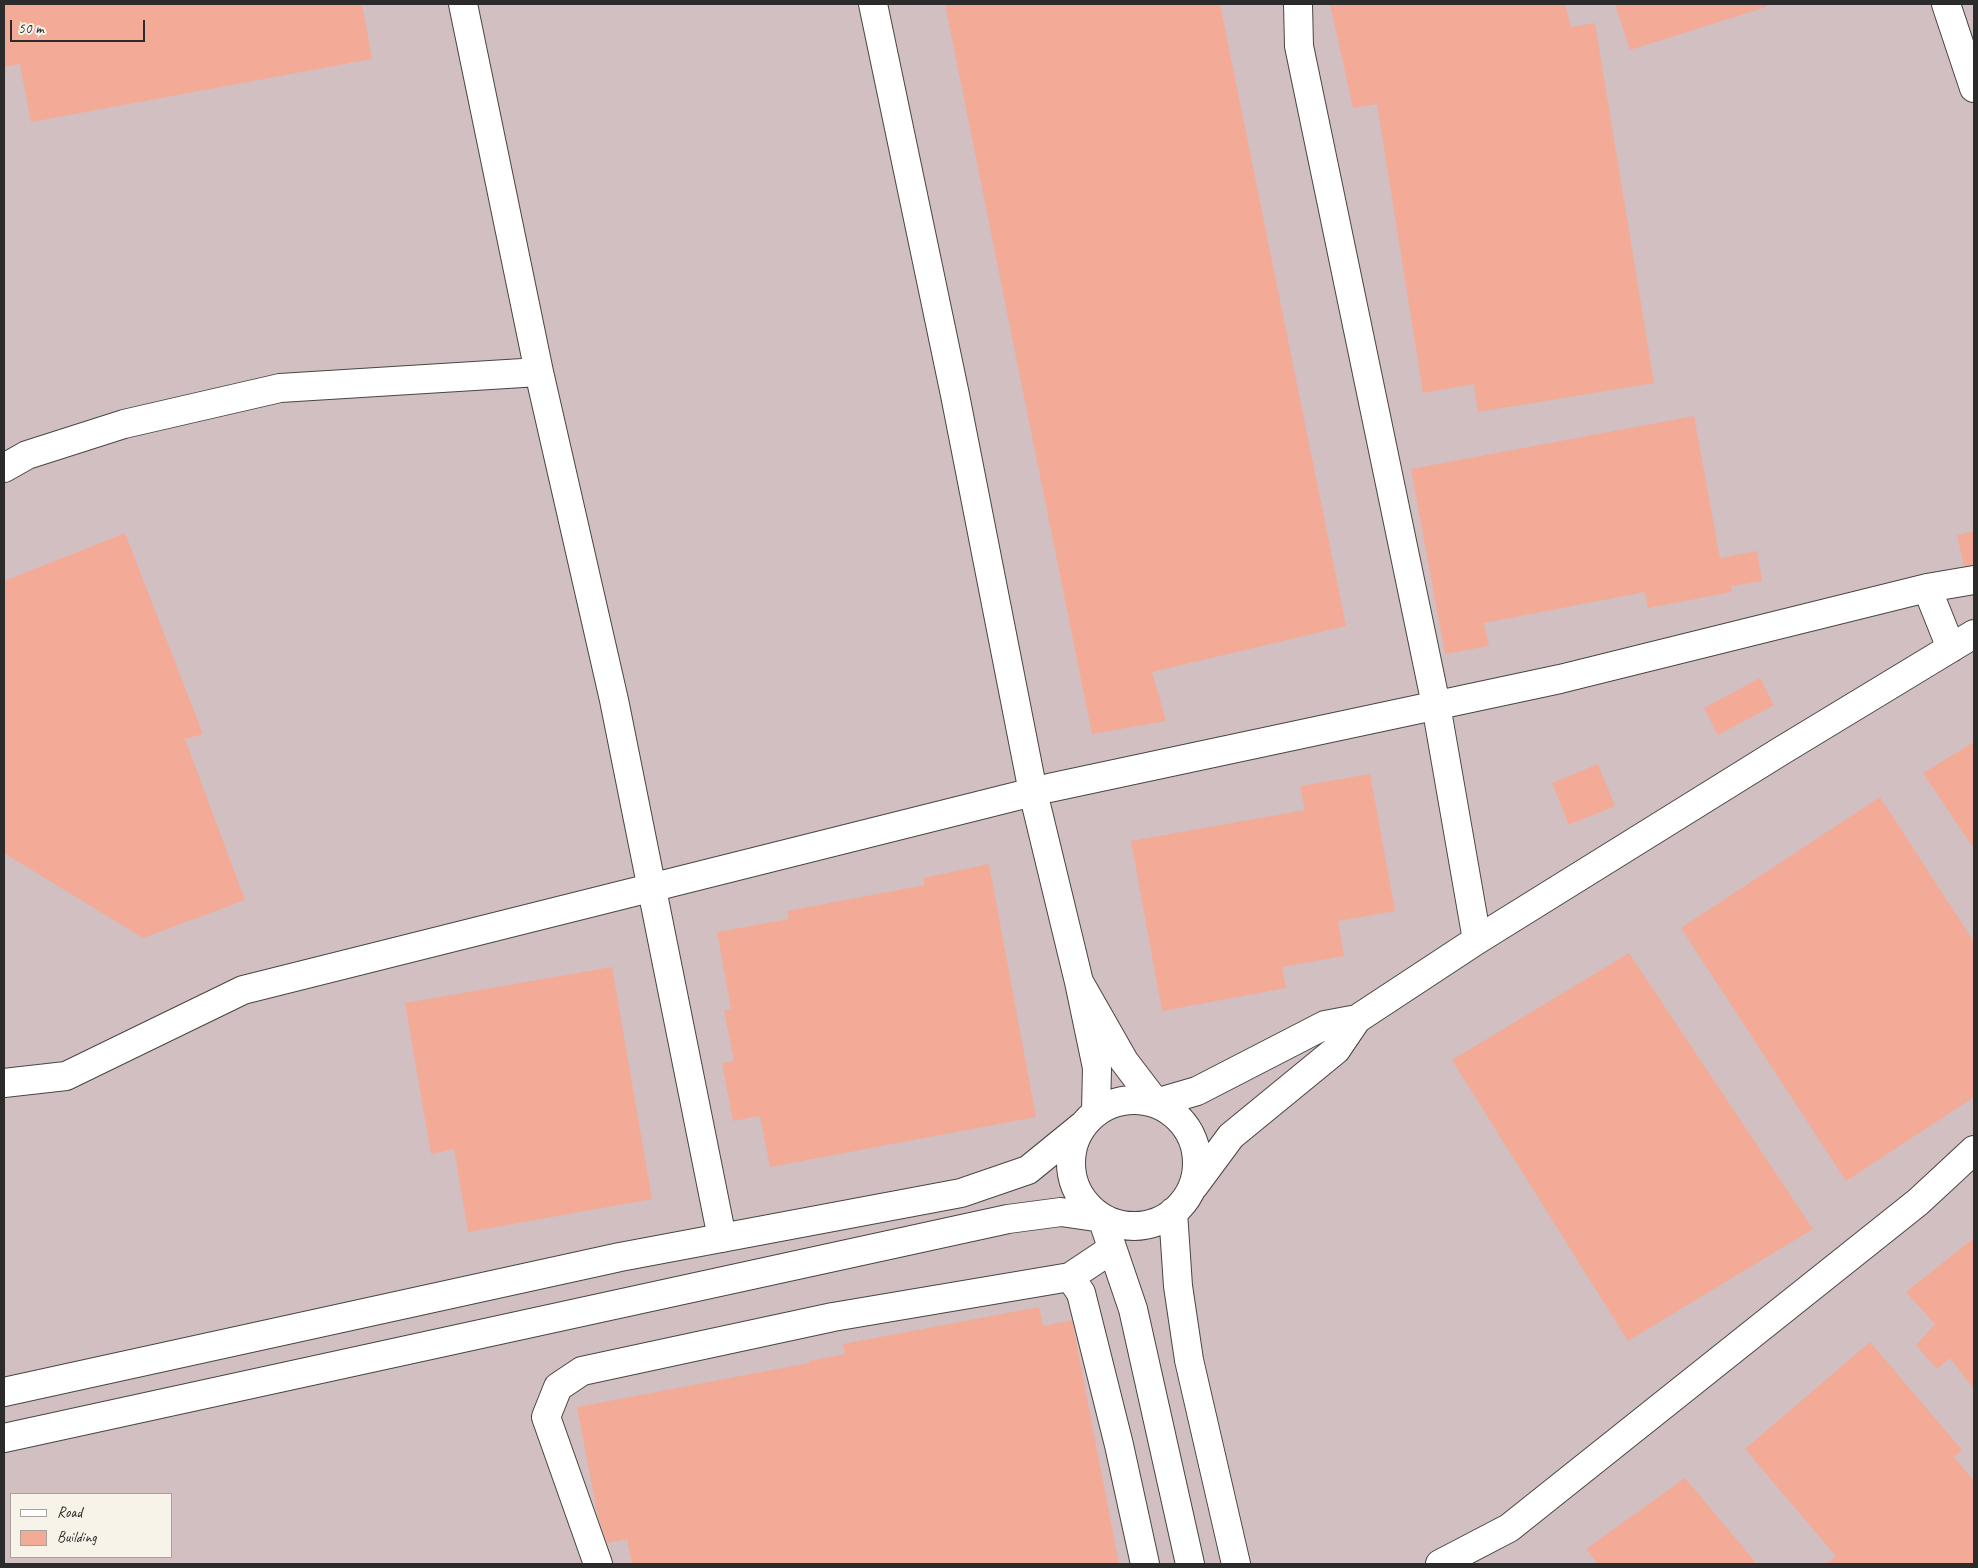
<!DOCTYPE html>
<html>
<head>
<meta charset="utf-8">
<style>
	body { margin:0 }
	#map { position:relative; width:1978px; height:1568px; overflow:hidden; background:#f0dcbc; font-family:Caveat,sans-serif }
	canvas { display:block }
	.frame { position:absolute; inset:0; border:5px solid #2b2b2b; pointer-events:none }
	.legend { position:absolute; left:10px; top:1493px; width:162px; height:65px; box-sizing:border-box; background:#f7f3e8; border:1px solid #a5a39c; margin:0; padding:6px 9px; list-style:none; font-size:15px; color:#2b2b2b }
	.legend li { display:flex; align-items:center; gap:10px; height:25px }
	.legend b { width:25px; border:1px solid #a5a39c }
	.scale { position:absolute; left:10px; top:20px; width:135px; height:22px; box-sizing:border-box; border:2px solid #2b2b2b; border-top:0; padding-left:6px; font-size:15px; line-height:18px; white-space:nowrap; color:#2b2b2b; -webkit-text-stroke:4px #f7f3e8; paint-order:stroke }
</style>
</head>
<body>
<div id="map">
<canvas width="1978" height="1568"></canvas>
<div class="frame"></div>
<ul class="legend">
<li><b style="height:6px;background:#fff"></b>Road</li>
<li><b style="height:14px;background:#f3ab97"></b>Building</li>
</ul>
<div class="scale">50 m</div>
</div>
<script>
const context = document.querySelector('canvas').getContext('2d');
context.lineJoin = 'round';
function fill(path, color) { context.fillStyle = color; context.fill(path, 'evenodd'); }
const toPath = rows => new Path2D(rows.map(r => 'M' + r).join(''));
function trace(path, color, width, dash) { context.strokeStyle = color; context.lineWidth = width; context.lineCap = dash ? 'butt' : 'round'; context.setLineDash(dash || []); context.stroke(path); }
const industrial = toPath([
	[4,4,1974,4,1974,1564,4,1564],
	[11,1494,171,1494,171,1557,11,1557]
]);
const building = toPath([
	[4,4,362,4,372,59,31,122,20,64,4,67],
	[945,4,1220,4,1346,626,1152,672,1166,721,1092,734],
	[1330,4,1565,4,1571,27,1595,23,1654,383,1478,412,1474,384,1423,393,1377,104,1353,108],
	[1615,4,1765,4,1766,7,1630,50],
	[1694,416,1720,558,1757,551,1762,581,1731,586,1732,592,1648,608,1645,592,1484,623,1489,646,1445,654,1411,469],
	[1974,531,1974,565,1964,566,1957,535],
	[125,533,203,734,185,739,245,900,143,938,4,853,4,581],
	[1760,678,1774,705,1718,735,1704,708],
	[1974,742,1974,849,1923,773],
	[1598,764,1615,806,1569,825,1552,783],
	[1370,774,1395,911,1338,921,1344,956,1282,967,1286,988,1162,1011,1131,841,1305,810,1300,786],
	[1880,797,1974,942,1974,1097,1846,1181,1681,928],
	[989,864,1036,1117,770,1167,760,1116,733,1121,722,1063,734,1061,724,1010,731,1009,717,932,789,919,787,911,925,885,923,878],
	[1629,953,1813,1229,1628,1341,1452,1060],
	[612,967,652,1199,468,1232,454,1149,431,1154,405,1003],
	[1974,1238,1974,1389,1950,1358,1937,1369,1916,1345,1935,1324,1906,1292],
	[1039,1307,1043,1326,1072,1320,1119,1564,632,1564,627,1539,607,1543,598,1517,577,1407,809,1363,809,1361,845,1354,843,1344],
	[1870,1342,1962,1450,1954,1457,1974,1481,1974,1564,1826,1564,1836,1556,1745,1449],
	[1685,1478,1757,1564,1598,1564,1586,1549]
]);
const minor = toPath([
	[463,4,539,372,614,700,722,1238],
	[873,4,955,395,1033,792,1079,982],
	[1298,4,1299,46,1436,705,1477,940],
	[1946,4,1974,88],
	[4,468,27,455,124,424,280,388,539,372],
	[1927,588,1951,648],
	[4,1083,66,1076,243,990,1049,788,1560,679,1927,588,1974,580],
	'1071 1163a63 63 0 1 1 126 0a63 63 0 1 1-126 0Z',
	[1096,1111,1097,1068,1079,982,1124,1061,1156,1103,1197,1091,1325,1025,1357,1019,1477,940,1781,751,1974,634],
	[1194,1186,1231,1136,1336,1050,1357,1019],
	[1173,1212,1178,1286,1189,1360,1236,1564],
	[1070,1277,1081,1293,1119,1445,1145,1564],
	[4,1392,620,1257,961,1193,1028,1170,1082,1126],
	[4,1438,1008,1219,1061,1212,1102,1218,1133,1309,1190,1564],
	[598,1564,546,1417,558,1387,582,1371,833,1317,1070,1277,1112,1249],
	[1440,1564,1509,1528,1918,1202,1974,1150]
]);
fill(industrial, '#d2bfc1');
fill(building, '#f3ab97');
trace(minor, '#494641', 30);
trace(minor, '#fff', 28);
</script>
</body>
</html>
